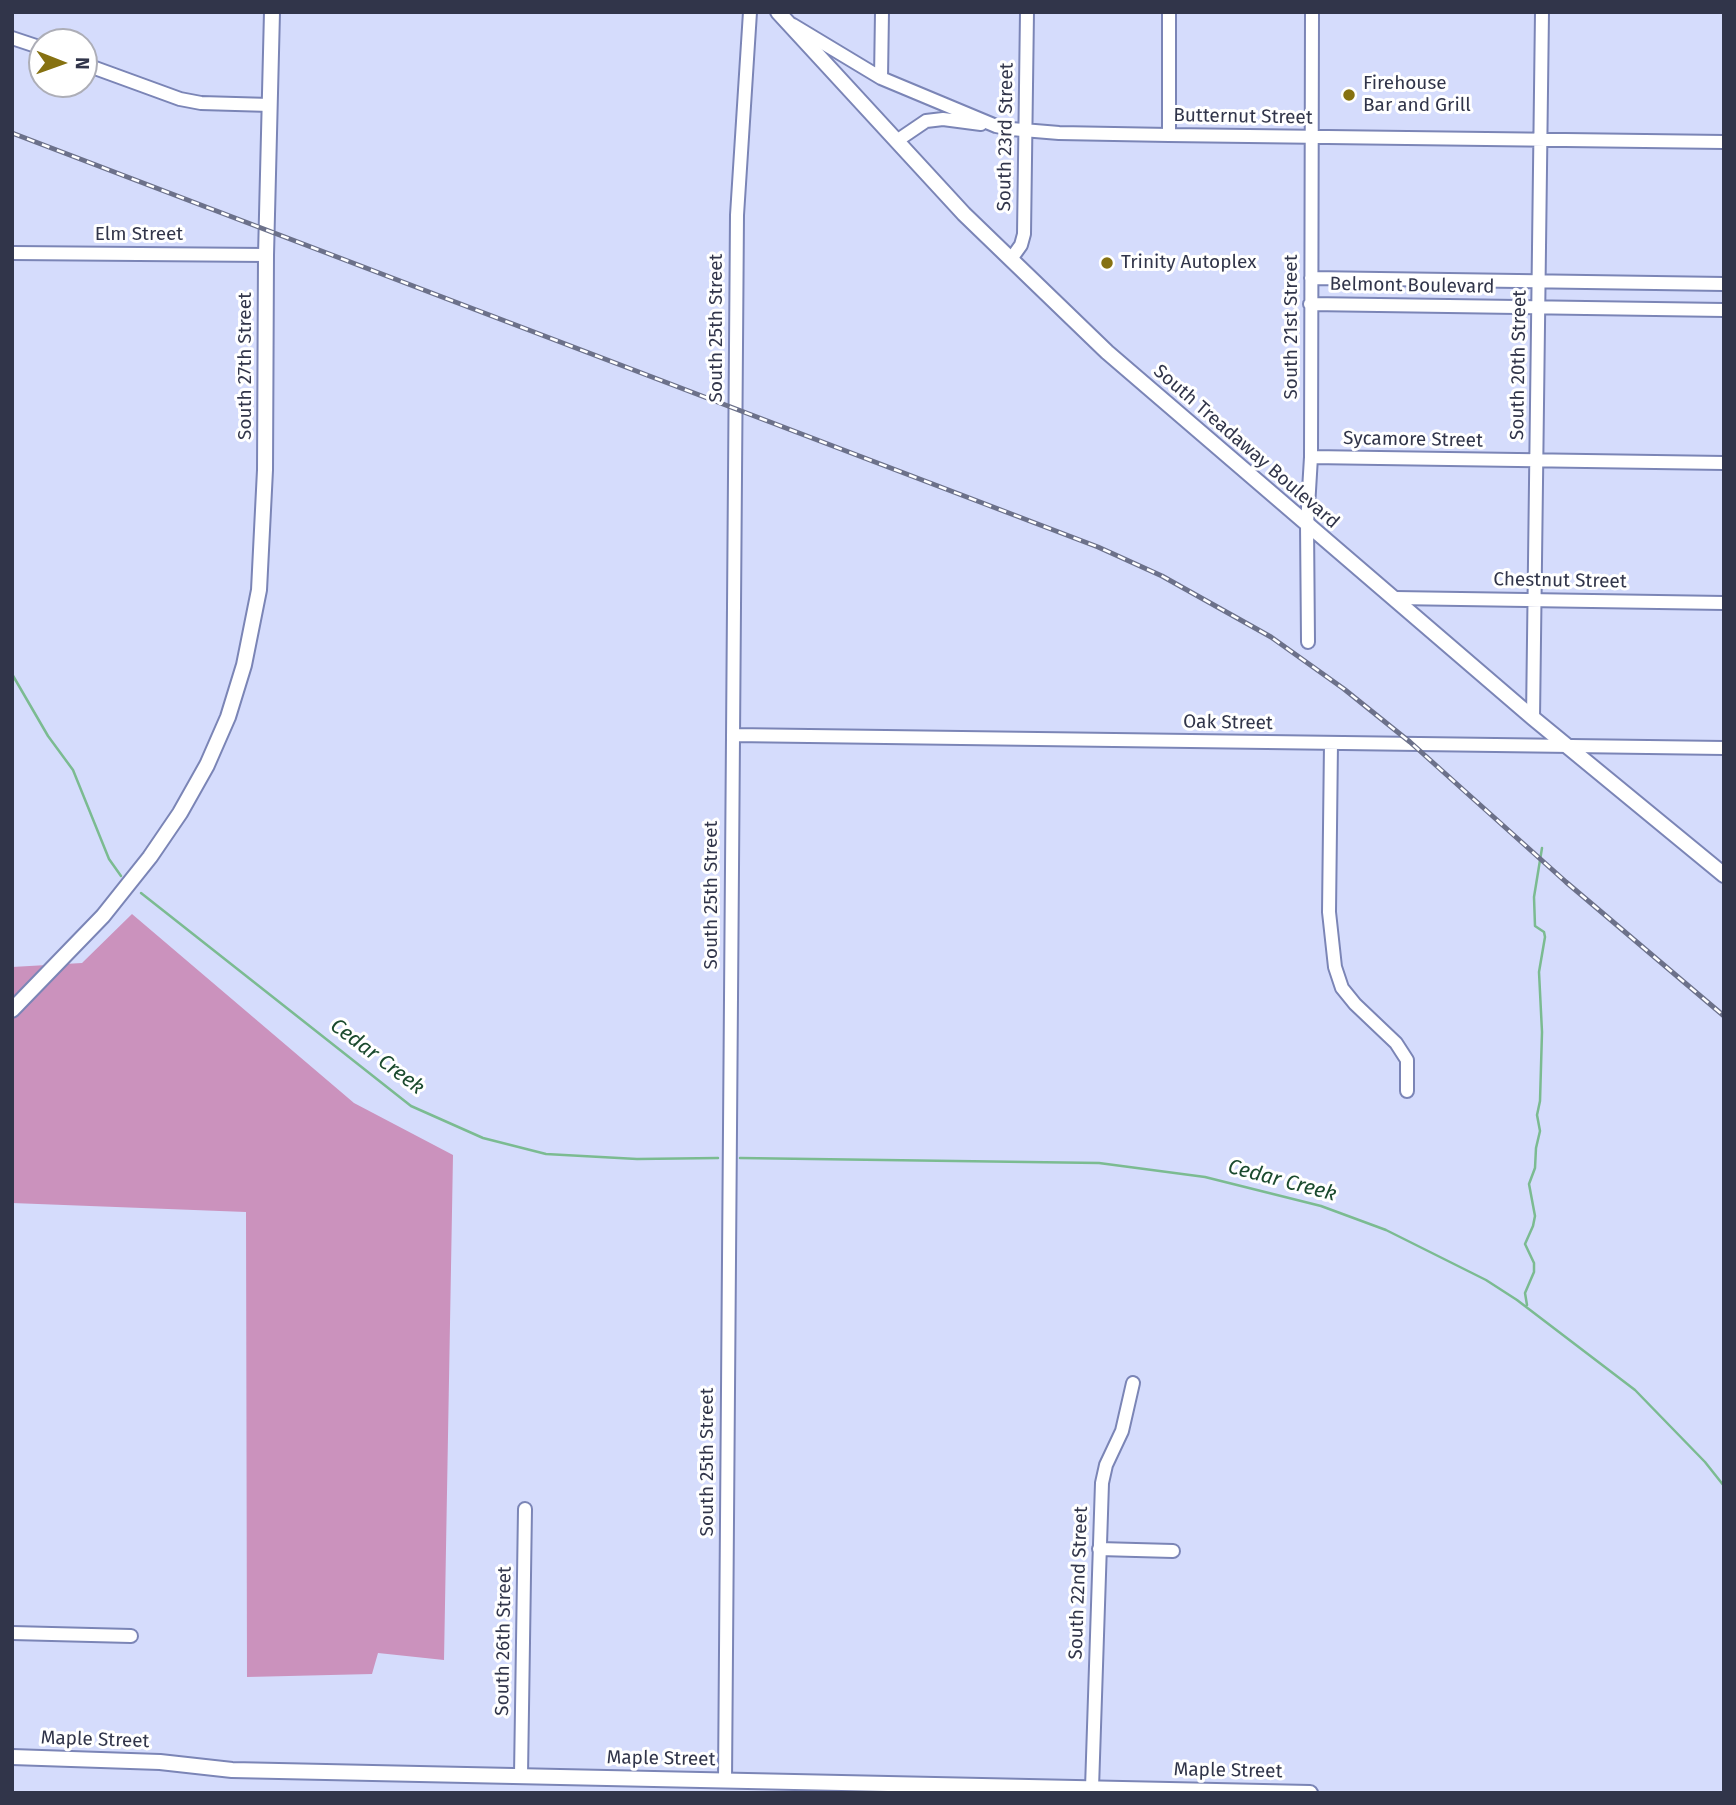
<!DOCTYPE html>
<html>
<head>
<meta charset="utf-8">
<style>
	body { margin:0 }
	#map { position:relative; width:1736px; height:1805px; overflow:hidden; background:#d5dcfc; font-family:"Fira Sans",sans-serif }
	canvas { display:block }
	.frame { position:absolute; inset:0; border:14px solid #31354a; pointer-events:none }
	.north { position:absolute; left:28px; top:28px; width:70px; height:70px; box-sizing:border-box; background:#fff; border:2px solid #adaeb7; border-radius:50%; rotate:91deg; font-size:19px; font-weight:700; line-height:28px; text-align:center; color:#31354a }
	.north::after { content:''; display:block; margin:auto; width:24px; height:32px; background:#867111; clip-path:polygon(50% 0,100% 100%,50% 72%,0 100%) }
</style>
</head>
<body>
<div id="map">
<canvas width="1736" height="1805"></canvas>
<div class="frame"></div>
<div class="north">N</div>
</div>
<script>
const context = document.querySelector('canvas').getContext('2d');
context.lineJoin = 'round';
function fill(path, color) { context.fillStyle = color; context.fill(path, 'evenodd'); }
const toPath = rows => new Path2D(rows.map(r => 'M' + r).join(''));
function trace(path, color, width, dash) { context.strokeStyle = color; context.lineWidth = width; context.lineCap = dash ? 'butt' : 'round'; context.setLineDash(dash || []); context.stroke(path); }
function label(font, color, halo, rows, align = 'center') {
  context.font = font + ' "Fira Sans",sans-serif'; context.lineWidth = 6; context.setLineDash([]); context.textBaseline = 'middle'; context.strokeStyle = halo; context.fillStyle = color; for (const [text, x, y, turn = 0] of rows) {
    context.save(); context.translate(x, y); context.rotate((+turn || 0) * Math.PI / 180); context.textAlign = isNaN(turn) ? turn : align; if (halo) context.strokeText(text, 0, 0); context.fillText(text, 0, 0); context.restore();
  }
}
const forest = toPath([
	[132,914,354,1103,453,1155,444,1660,378,1653,372,1674,247,1677,246,1212,12,1203,12,967,82,963]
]);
const stream = toPath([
	[12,674,48,736,73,770,109,859,121,876],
	[141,893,411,1106,483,1138,546,1154,637,1159,718,1158],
	[740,1158,1099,1163,1205,1177,1321,1206,1386,1230,1486,1280,1517,1300,1635,1390,1705,1462,1724,1486],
	[1527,1305,1525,1293,1534,1272,1534,1263,1525,1244,1533,1226,1535,1216,1529,1184,1535,1168,1536,1148,1540,1131,1537,1115,1540,1101,1542,1032,1539,972,1545,937,1544,932,1535,926,1534,897,1542,848]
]);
const minor = toPath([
	[1169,12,1169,135],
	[793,25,881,78,996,126,1011,129,1059,133,1169,135,1724,142],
	[12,38,42,48],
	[84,64,180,99,201,103,270,105],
	[881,78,882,12],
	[898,140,926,121,943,119,981,124],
	[12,253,266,255],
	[1011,259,1021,245,1024,234,1027,12],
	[1311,278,1724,284],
	[1310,304,1724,310],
	[1311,457,1724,463],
	[1395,598,1724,603],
	[1308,642,1307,524,1311,457,1312,12],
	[1533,718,1542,12],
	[733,735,1724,748],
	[1331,743,1329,912,1335,967,1342,988,1355,1004,1396,1043,1407,1060,1407,1091],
	[1099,1549,1173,1551],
	[12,1633,131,1636],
	[521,1775,525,1509],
	[725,1779,737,215,750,12],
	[1092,1788,1102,1483,1106,1465,1122,1431,1133,1383]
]);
const major = toPath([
	[778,12,964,214,1107,352,1533,718,1724,875],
	[12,1010,103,916,150,857,180,813,207,765,228,717,244,665,259,590,265,470,266,255,272,12],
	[12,1757,160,1762,232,1770,1310,1793]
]);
const rail = toPath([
	[12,133,1098,547,1162,576,1271,637,1344,689,1410,742,1566,882,1724,1016]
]);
const markers = [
	[1349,95,7,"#867111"],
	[1107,263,7,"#867111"]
];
const poiNames = [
	["Firehouse",1363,84],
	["Bar and Grill",1363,106],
	["Trinity Autoplex",1121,263]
];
const streetNames = [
	["Butternut Street",1243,117,1],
	["South 23rd Street",1006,137,-89],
	["Elm Street",139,235],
	["Belmont Boulevard",1412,286,1],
	["South 21st Street",1292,327,-90],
	["South 25th Street",717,328,-90],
	["South 20th Street",1519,365,-89],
	["South 27th Street",246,366,-90],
	["Sycamore Street",1413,440,1],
	["South Treadaway Boulevard",1246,447,41],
	["Chestnut Street",1560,581,1],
	["Oak Street",1228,723,1],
	["South 25th Street",712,895,-90],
	["South 25th Street",708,1462,-90],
	["South 22nd Street",1079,1583,-88],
	["South 26th Street",504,1641,-89],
	["Maple Street",95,1740,2],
	["Maple Street",661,1759,1],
	["Maple Street",1228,1771,1]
];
const waterNames = [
	["Cedar Creek",377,1057,37],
	["Cedar Creek",1282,1181,15]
];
fill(forest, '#cb92bd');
trace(stream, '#7bbb91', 2.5);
trace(minor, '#7b85b6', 16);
trace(major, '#7b85b6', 18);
trace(minor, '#fff', 12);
trace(major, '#fff', 14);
trace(rail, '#6c718a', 5);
trace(rail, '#fff', 2.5, [8]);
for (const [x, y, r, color] of markers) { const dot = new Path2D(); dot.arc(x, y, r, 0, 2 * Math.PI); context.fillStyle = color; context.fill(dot); trace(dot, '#fff', 2.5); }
label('19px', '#31354a', '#fff', poiNames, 'left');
label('19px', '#31354a', '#fff', streetNames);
label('italic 21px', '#1a4a2e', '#fff', waterNames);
</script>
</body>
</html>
